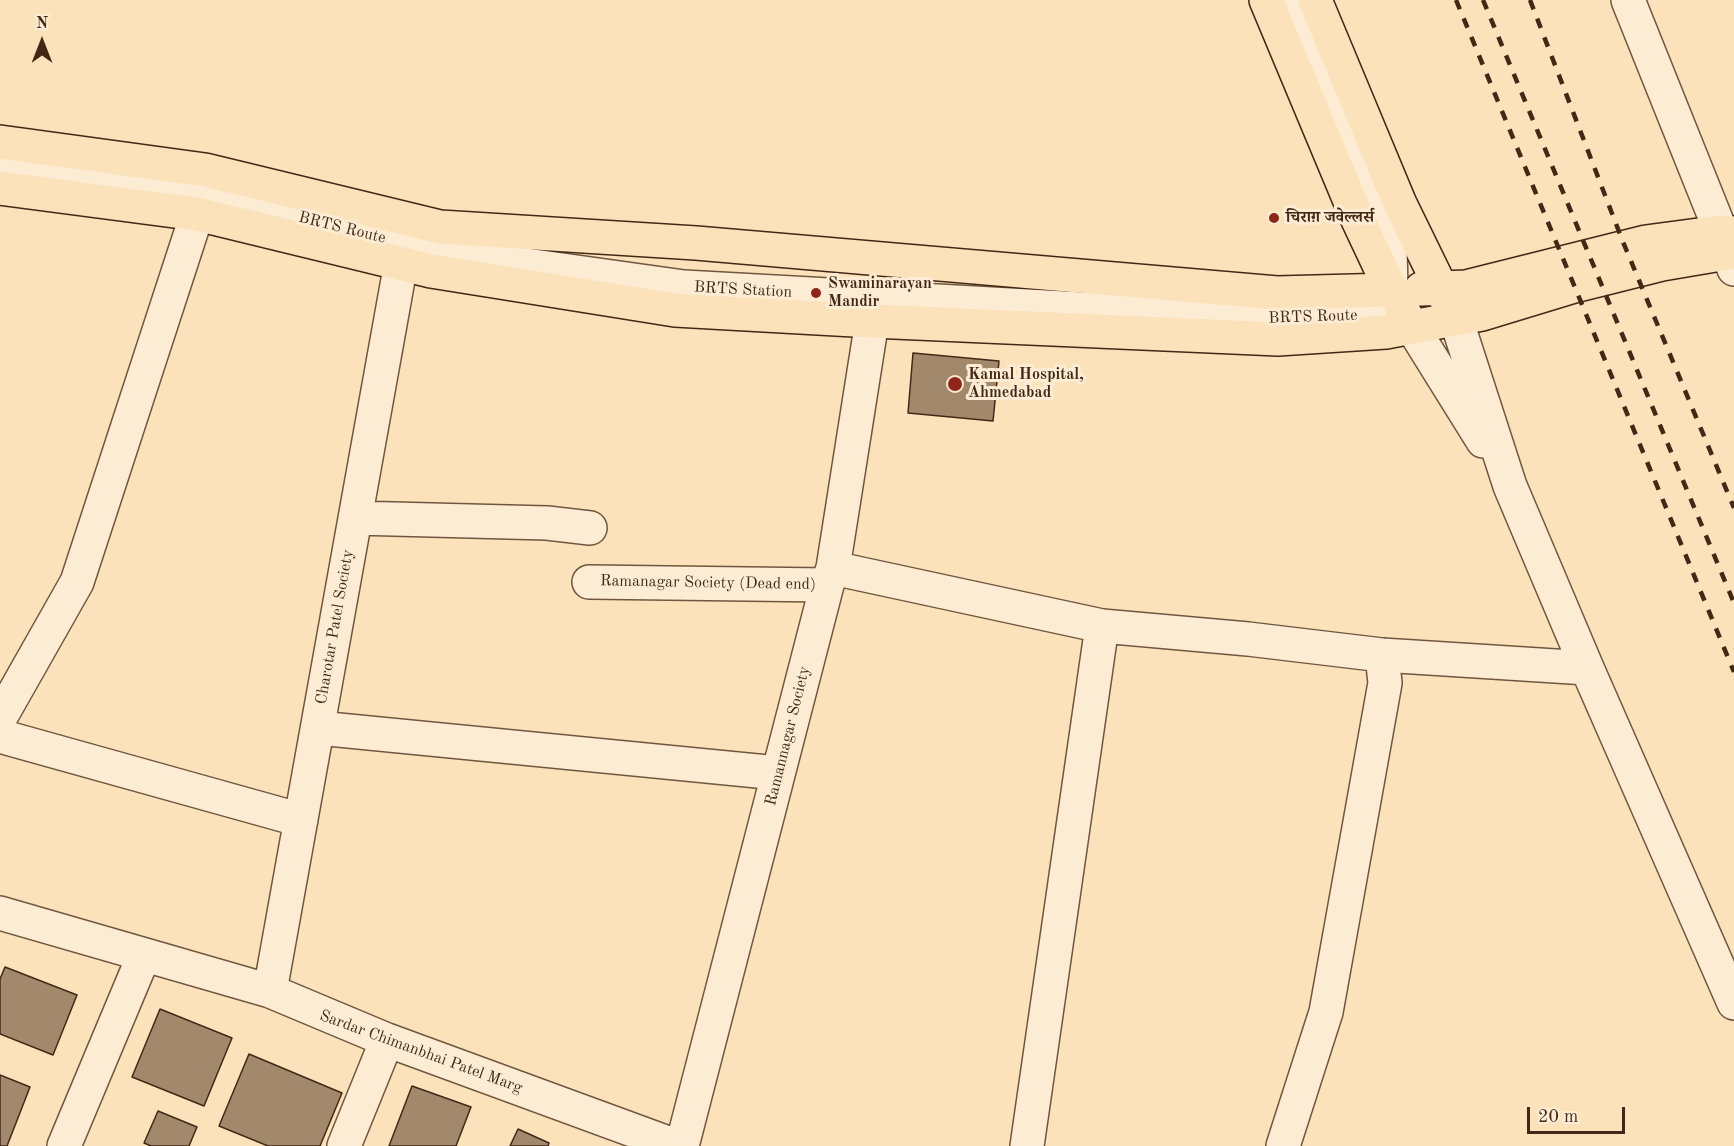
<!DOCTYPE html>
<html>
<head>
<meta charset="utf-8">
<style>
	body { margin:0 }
	#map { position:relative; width:1734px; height:1146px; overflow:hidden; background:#fbe2bb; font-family:"Old Standard TT",serif }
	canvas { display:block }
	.north { position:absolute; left:12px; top:12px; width:60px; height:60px; -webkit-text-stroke:4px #fcecd3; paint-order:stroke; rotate:0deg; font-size:16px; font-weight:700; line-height:24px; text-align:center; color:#432816 }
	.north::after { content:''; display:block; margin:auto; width:21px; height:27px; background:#432816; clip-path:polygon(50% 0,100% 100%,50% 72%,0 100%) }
	.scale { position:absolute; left:1527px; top:1107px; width:98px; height:27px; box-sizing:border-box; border:3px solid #432816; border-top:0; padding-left:8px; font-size:18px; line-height:21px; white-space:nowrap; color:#432816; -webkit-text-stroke:4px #fcecd3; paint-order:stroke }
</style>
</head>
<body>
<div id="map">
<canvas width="1734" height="1146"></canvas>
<div class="north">N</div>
<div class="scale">20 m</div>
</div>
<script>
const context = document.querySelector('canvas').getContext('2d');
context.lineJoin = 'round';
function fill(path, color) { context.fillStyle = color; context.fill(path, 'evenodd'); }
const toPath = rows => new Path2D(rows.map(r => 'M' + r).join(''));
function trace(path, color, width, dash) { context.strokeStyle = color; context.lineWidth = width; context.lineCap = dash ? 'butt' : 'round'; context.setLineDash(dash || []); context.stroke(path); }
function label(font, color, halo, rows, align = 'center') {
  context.font = font + ' "Old Standard TT","Noto Serif Devanagari",serif'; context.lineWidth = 6; context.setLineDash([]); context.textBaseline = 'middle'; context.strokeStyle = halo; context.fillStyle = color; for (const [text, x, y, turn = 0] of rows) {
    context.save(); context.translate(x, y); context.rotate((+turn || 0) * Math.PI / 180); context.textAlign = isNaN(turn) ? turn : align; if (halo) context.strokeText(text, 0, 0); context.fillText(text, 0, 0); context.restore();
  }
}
const building = toPath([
	[913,353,999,361,993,421,908,413,913,353],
	[5,967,77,995,53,1055,0,1034,0,979,5,967],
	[160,1009,232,1038,204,1106,132,1077,160,1009],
	[249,1054,342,1093,320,1146,268,1146,219,1126,249,1054],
	[0,1075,30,1087,7,1146,0,1146,0,1075],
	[412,1086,471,1107,456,1146,389,1146,412,1086],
	[158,1111,197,1127,189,1146,151,1146,144,1143,158,1111],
	[518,1129,549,1143,548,1146,510,1146,518,1129]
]);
const minor = toPath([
	[1628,0,1721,232,1734,269],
	[0,167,105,174,224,200,448,254,684,287,1281,320,1379,314,1391,290,1390,245,1288,0],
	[1456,319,1510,486,1587,668,1734,1003],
	[1412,327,1483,441],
	[355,518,547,523,590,528],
	[833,568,1102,626,1248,639,1382,655,1587,668],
	[589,582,827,585],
	[0,718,77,582,197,214],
	[318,728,778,773],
	[0,736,301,820],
	[0,913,270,991,387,1040,676,1146],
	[270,991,401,263],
	[64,1146,144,955],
	[344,1146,387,1040],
	[682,1146,827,585,833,568,872,321],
	[1027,1146,1102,626],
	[1283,1146,1326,1012,1385,683,1382,655]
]);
const major = toPath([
	[1315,0,1400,204,1441,288,1466,287,1646,242,1721,232,1734,233],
	[0,142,205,170,440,227,696,243,1277,293,1391,290,1358,220,1266,0],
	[0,188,197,214,431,271,675,310,872,321,1278,339,1386,332,1412,327],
	[1421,289,1441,288,1456,319],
	[1402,309,1412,327,1482,314,1574,286,1662,264,1727,253,1734,250]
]);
const rail = toPath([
	[1456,0,1734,672],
	[1483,0,1734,603],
	[1530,0,1623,242,1734,508]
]);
const markers = [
	[1274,218,6,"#8f2418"],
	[816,293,6,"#8f2418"],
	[955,384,8,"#8f2418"]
];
const poiNames = [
	["चिराग़ जवेल्लर्स",1286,218],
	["Swaminarayan",828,284],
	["Mandir",828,302],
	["Kamal Hospital,",968,375],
	["Ahmedabad",968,393]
];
const streetNames = [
	["BRTS Route",342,228,14],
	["BRTS Station",743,290,3],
	["BRTS Route",1313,317,-2],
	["Ramanagar Society (Dead end)",708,583,1],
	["Charotar Patel Society",335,627,-80],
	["Ramannagar Society",788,736,-76],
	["Sardar Chimanbhai Patel Marg",421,1052,20]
];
fill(building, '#a3896c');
trace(building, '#432816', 1.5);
trace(minor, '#71563f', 36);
trace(major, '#432816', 36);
trace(minor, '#fcecd3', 33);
trace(major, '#fbe2bb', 33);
trace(rail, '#432816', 4.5, [10, 10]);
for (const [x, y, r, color] of markers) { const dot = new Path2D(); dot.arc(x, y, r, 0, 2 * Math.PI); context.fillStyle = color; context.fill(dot); trace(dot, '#fcecd3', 2); }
label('bold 16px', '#432816', '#fcecd3', poiNames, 'left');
label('16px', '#432816', '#fcecd3', streetNames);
</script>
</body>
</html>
